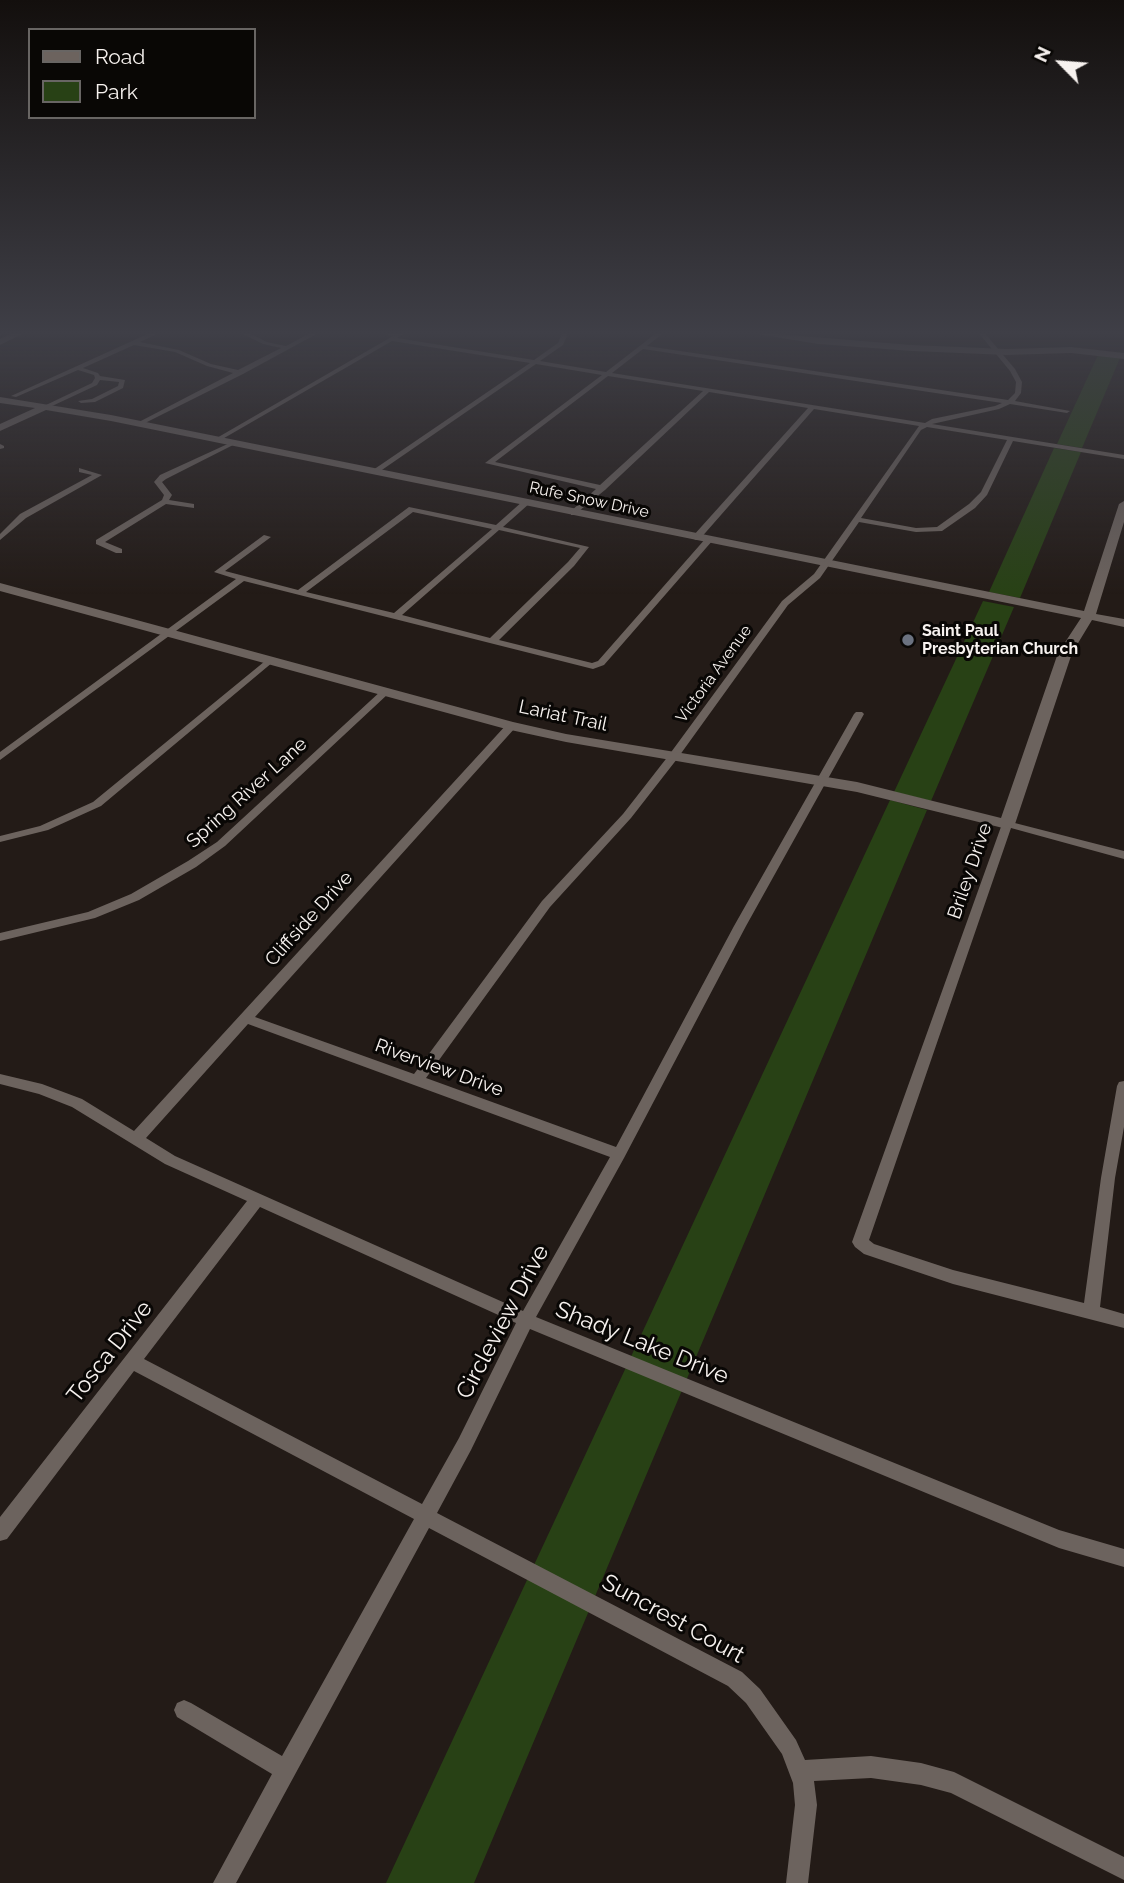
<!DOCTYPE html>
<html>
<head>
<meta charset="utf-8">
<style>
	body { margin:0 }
	#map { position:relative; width:1124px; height:1883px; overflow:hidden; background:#231b17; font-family:Raleway,sans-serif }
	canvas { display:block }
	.legend { position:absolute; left:28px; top:28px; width:228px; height:91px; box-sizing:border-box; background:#090705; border:2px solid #686563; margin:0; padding:9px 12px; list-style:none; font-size:21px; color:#f7f2ef }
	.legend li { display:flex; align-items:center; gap:14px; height:35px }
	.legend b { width:35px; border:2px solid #686563 }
	.north { position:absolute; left:1026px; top:28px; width:70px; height:70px; -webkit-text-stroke:5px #090705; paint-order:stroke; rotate:295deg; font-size:19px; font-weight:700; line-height:28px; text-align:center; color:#f7f2ef }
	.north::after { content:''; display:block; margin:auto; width:24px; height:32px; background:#f7f2ef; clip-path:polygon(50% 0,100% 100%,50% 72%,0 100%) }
</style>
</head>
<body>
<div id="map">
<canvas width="1124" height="1883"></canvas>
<ul class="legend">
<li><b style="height:9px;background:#6c635e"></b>Road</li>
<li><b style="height:19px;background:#284115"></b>Park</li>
</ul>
<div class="north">N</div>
</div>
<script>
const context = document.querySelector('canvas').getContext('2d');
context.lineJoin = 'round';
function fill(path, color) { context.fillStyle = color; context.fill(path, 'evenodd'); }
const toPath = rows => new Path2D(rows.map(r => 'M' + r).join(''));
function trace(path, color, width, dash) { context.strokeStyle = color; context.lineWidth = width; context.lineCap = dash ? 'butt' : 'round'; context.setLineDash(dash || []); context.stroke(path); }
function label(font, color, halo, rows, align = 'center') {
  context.font = font + ' Raleway,sans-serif'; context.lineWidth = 6; context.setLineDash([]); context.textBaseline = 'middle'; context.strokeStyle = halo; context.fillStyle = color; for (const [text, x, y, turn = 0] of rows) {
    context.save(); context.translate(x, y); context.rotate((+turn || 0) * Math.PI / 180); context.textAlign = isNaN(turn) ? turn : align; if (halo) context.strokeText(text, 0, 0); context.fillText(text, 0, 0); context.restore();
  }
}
const green = toPath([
	[1098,355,1120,358,1082,448,1057,444],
	[1054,448,1081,452,1020,598,989,592],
	[983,601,1014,607,931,801,894,792],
	[890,800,927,810,474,1883,386,1883]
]);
const street = toPath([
	[154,331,163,331,140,342,179,350,211,364,238,370,281,348,263,344,237,331,245,331,267,342,286,346,314,331,322,331,243,374,139,426,136,424,137,423,233,373,207,366,175,352,134,345,83,368,98,373,100,376,125,380,123,388,95,402,81,403,78,401,92,399,118,386,119,382,100,380,97,385,50,407,46,407,46,405,92,383,95,378,94,375,78,370,16,397,11,396,154,331],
	[371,331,397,333,408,331,397,338,534,360,558,343,563,331,569,331,563,345,540,361,606,372,659,331,666,331,647,346,1008,400,1015,393,1016,382,1010,371,977,331,983,331,1015,369,1022,382,1021,393,1015,401,1070,411,1067,413,1010,404,999,409,932,424,1124,455,1124,459,1013,441,987,495,975,508,942,531,916,532,859,522,820,578,788,605,677,759,631,818,550,907,426,1078,616,1147,734,926,854,714,856,712,862,712,864,714,746,926,624,1158,536,1317,1059,1530,1124,1549,1124,1567,1059,1548,530,1329,471,1450,437,1513,742,1672,760,1689,796,1740,805,1760,871,1756,921,1763,954,1772,1124,1857,1124,1880,951,1793,921,1785,871,1778,814,1781,817,1805,808,1883,786,1883,795,1805,793,1783,782,1754,746,1703,728,1686,429,1528,236,1883,213,1883,272,1774,177,1717,174,1710,177,1703,184,1700,191,1703,282,1756,414,1519,134,1371,7,1539,0,1541,0,1517,247,1201,165,1164,72,1107,39,1094,0,1084,0,1074,42,1084,82,1099,134,1131,507,724,515,724,515,728,255,1017,414,1074,542,901,623,814,669,755,782,601,814,574,919,426,814,409,699,540,696,540,692,538,693,536,808,408,709,392,605,490,574,515,571,515,571,511,596,489,485,463,602,375,536,364,376,474,372,472,373,470,530,363,392,341,219,441,215,441,215,439,393,336,371,331],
	[643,349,1002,403,995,406,932,419,925,423,612,373,643,349],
	[608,376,703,391,600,485,495,462,608,376],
	[927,427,1007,440,981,492,969,504,937,527,916,528,861,518,921,430,927,427],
	[248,1024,610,1157,523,1311,175,1156,146,1138,248,1024],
	[260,1207,516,1323,459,1438,422,1504,144,1359,260,1207],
	[232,442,237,443,166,479,162,482,172,495,169,500,194,504,194,508,166,504,105,542,122,549,122,553,116,553,96,544,96,540,162,500,164,495,154,482,160,475,232,442],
	[0,444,4,446,4,448,0,449,0,444],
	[79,468,102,475,26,518,0,540,0,534,20,514,92,475,79,472,79,468],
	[523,501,530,503,503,527,589,547,574,566,499,640,592,663,598,661,706,538,713,540,604,665,593,669,244,581,0,760,0,752,236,579,214,572,264,535,271,537,225,571,298,590,409,507,496,525,523,501],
	[413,512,492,529,394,613,306,592,413,512],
	[499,530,580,548,568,562,490,638,402,615,499,530],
	[270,657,273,658,273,662,101,806,48,830,0,842,0,836,40,826,93,802,270,657],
	[385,689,390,692,388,694,225,846,196,867,139,900,95,918,0,941,0,933,88,912,131,894,188,861,217,842,382,690,385,689],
	[1007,821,1124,851,1124,859,1011,828,869,1240,874,1244,953,1270,1084,1303,1101,1178,1117,1086,1119,1082,1124,1081,1124,1127,1115,1178,1100,1307,1124,1314,1124,1328,953,1284,864,1254,855,1247,852,1242,1002,824,1007,821]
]);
const secondary = toPath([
	[16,331,28,331,0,345,0,339,16,331],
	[739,331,912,345,1007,349,1071,347,1124,353,1124,359,1071,353,1007,355,912,351,818,344,739,331],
	[0,397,111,415,1084,611,1119,504,1124,501,1124,522,1096,614,1124,619,1124,627,1092,620,1072,653,1015,824,1007,829,857,792,566,742,506,729,0,591,0,583,513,722,566,734,857,782,1001,818,1058,653,1081,618,111,421,46,410,0,431,0,424,35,408,0,403,0,397]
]);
const highway = toPath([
	[0,331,5,331,5,332,0,335,0,331]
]);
const markers = [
	[908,640,7,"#6b7280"]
];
const farStreetnames = [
	["Rufe Snow Drive",589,500,12],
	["Victoria Avenue",714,674,-54]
];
const farPoinames = [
	["Saint Paul",922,631],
	["Presbyterian Church",922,649]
];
const streetNames = [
	["Lariat Trail",563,716,12],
	["Spring River Lane",247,793,-42],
	["Briley Drive",970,871,-71],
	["Cliffside Drive",309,919,-48],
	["Riverview Drive",439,1068,20]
];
const nearStreetnames = [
	["Circleview Drive",503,1322,-62],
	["Shady Lake Drive",642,1343,22],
	["Tosca Drive",110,1352,-52],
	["Suncrest Court",673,1619,29]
];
fill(green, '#284115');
fill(street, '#6c635e');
fill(secondary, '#6c635e');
fill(highway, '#c568a5');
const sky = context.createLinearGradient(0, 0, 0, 595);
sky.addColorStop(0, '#130f0d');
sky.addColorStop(0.56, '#3f3f47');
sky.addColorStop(1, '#3f3f4700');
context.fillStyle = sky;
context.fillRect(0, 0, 1124, 595);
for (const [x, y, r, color] of markers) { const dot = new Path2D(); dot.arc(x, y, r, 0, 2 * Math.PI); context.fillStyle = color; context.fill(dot); trace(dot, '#090705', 2.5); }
label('16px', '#f7f2ef', '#090705', farStreetnames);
label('bold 16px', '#f7f2ef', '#090705', farPoinames, 'left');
label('19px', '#f7f2ef', '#090705', streetNames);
label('23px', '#f7f2ef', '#090705', nearStreetnames);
</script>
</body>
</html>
